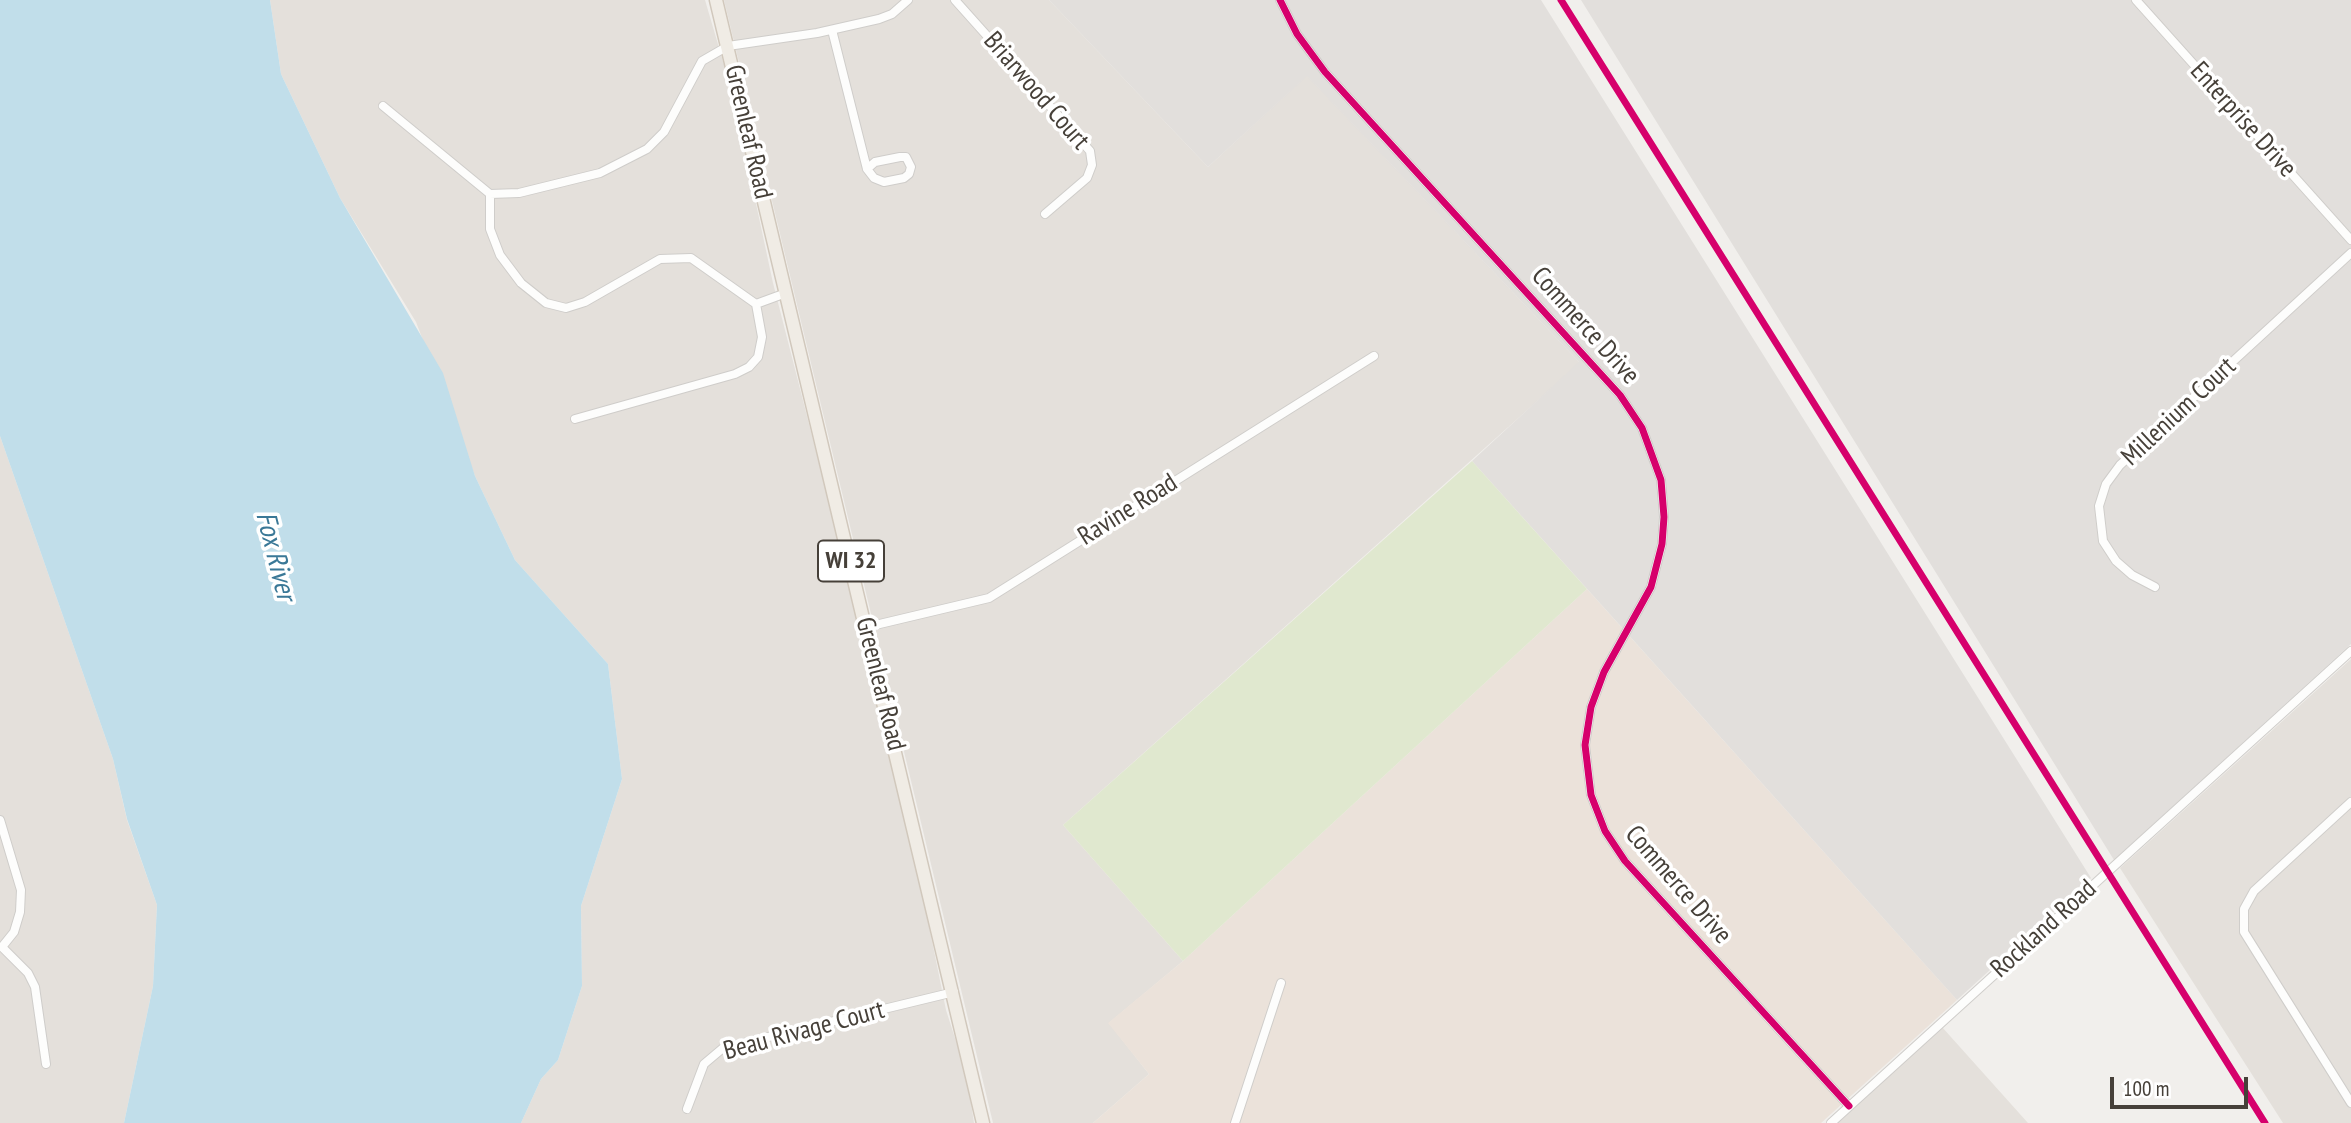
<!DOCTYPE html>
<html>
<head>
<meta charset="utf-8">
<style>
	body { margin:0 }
	#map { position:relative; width:2351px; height:1123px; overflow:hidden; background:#f1efec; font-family:"PT Sans Narrow",sans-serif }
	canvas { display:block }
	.scale { position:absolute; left:2110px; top:1077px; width:138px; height:32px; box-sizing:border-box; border:4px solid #464039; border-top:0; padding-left:9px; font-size:21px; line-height:24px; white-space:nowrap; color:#464039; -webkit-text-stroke:5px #fff; paint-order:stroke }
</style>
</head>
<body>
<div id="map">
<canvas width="2351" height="1123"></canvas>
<div class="scale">100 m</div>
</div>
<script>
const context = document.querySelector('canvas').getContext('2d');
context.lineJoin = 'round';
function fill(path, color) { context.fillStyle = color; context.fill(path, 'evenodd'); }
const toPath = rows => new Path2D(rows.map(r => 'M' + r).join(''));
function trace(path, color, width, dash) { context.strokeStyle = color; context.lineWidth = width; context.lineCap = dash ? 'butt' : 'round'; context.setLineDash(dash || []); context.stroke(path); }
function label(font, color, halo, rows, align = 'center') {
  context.font = font + ' "PT Sans Narrow",sans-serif'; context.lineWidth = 7; context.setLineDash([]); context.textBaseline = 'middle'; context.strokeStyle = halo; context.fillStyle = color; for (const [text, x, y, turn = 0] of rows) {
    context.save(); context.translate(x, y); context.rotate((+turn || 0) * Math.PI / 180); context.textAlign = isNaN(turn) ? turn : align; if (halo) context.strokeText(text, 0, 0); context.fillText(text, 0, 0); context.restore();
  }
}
const residential = toPath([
	[270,0,705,0,732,92,773,283,845,565,920,882,946,1010,967,1076,974,1123,521,1123,541,1079,558,1060,582,986,581,906,622,779,608,664,515,560,475,476,416,322,340,198,281,74],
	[724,0,1049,0,1208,167,1307,75,1580,363,1063,825,1183,961,1109,1023,1149,1074,1093,1123,993,1123],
	[0,436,113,759,127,820,157,905,153,986,124,1123,0,1123],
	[2351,659,2351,1123,2283,1123,2120,868],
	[1942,1027,2028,1123,1836,1123]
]);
const commercial = toPath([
	[1587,589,1957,1000,1821,1123,1093,1123,1149,1074,1108,1023,1183,961]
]);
const industrial = toPath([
	[1049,0,1541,0,2091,878,1957,1000,1472,461,1579,362,1307,76,1208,167],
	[1581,0,2351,0,2351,644,2114,860]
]);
const green = toPath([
	[1472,461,1587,589,1183,961,1063,825]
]);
const water = toPath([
	[0,0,270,0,281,74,340,198,443,373,475,476,515,560,608,664,622,779,581,906,582,986,558,1060,541,1079,521,1123,124,1123,153,986,157,905,127,819,113,759,0,436]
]);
const street = toPath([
	[955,0,1090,151,1092,165,1087,178,1045,214],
	[1280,0,1297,34,1325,72,1620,395,1642,428,1661,480,1664,517,1662,544,1651,587,1604,672,1591,707,1585,745,1591,795,1605,831,1625,861,1849,1106],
	[2136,0,2351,240],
	[832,30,867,169,874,178,884,182,904,178,909,174,911,167,906,157,900,157,875,162,867,169],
	[383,106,490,194,519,193,600,173,647,149,664,132,702,61,728,46,817,33,879,19,892,14,908,0],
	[490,194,490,229,500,255,521,283,546,303,566,308,585,302,660,259,691,258,756,304,786,293],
	[575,419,735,374,749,367,758,357,762,337,756,304],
	[2155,587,2132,575,2116,561,2103,541,2099,506,2106,484,2120,465,2351,253],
	[867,627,989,598,1374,356],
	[2351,802,2254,891,2244,909,2244,932,2351,1103],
	[0,820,21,890,20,912,14,932,2,947],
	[2,947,28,973,35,987,46,1064],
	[687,1109,704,1064,723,1048,954,992],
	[1235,1123,1281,983],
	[1831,1123,2351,651]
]);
const primary = toPath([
	[716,0,983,1123]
]);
const cycleway = toPath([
	[1280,0,1297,34,1325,72,1620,395,1642,428,1661,480,1664,517,1662,544,1651,587,1604,672,1591,707,1585,745,1591,795,1605,831,1625,861,1849,1106],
	[1561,0,2265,1123]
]);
const shields = [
	[851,561,66]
];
const shieldNames = [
	["WI 32",851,561]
];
const streetNames = [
	["Briarwood Court",1036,91,49],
	["Enterprise Drive",2243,120,48],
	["Greenleaf Road",748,132,77],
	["Commerce Drive",1585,326,48],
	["Millenium Court",2179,412,-43],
	["Ravine Road",1128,510,-32],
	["Greenleaf Road",880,684,76],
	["Commerce Drive",1678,885,49],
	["Rockland Road",2044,929,-42],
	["Beau Rivage Court",804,1031,-15]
];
const waterNames = [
	["Fox River",275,556,76]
];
fill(residential, '#e4e0db');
fill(commercial, '#ebe2da');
fill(industrial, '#e2dfdc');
fill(green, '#e0e8cf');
fill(water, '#c1deea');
trace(street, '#cfcdca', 10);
trace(primary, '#d1c8bc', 15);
trace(street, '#fdfdfc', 8);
trace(primary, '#f0ece5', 12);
trace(cycleway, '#d6006c', 7);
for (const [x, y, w] of shields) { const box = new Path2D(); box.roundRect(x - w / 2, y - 20.5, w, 41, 5); context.fillStyle = '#fff'; context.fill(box); trace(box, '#464039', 2); }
label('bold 24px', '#464039', null, shieldNames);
label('26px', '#464039', '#fff', streetNames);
label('italic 28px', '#3a7897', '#fff', waterNames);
</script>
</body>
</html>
